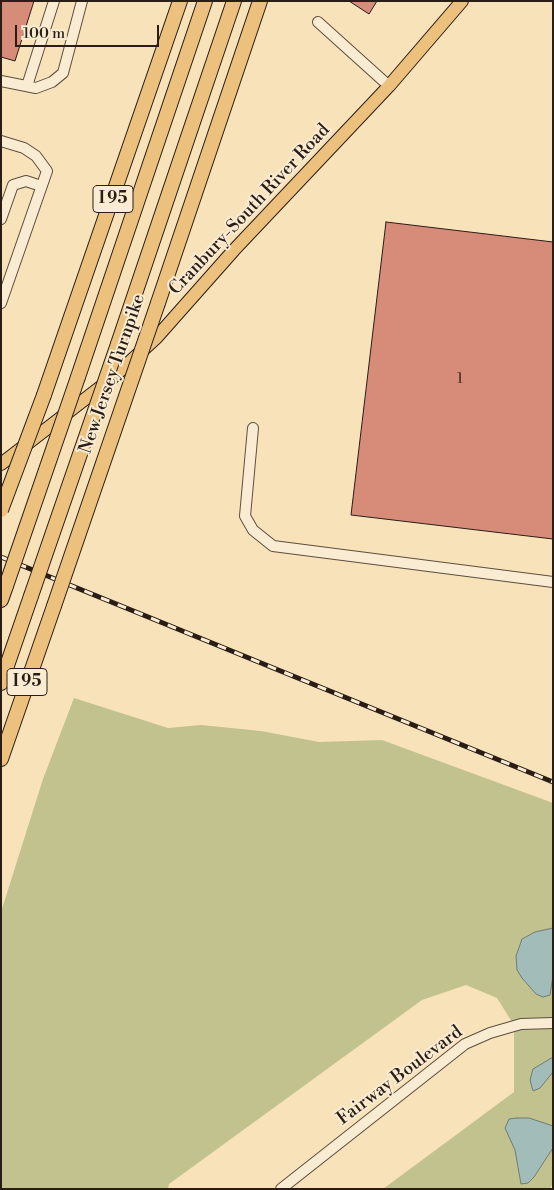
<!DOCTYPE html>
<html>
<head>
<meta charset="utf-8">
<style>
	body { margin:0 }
	#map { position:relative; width:554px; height:1190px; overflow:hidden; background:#f8e2ba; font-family:"Libre Bodoni",serif }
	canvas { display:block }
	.frame { position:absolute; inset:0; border:2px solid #291d15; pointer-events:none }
	.scale { position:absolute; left:15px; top:25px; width:144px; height:22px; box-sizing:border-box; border:2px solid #291d15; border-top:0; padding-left:6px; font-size:15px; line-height:18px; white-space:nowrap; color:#291d15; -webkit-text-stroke:4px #faecd2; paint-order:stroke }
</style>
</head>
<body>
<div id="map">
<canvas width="554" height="1190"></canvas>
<div class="frame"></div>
<div class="scale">100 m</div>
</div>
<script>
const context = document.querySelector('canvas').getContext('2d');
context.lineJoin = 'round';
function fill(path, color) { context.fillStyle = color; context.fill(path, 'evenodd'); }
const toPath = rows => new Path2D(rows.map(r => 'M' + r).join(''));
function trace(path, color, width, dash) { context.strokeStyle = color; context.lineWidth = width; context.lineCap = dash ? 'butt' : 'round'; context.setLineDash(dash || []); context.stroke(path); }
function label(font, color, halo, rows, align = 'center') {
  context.font = font + ' "Libre Bodoni",serif'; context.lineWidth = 4; context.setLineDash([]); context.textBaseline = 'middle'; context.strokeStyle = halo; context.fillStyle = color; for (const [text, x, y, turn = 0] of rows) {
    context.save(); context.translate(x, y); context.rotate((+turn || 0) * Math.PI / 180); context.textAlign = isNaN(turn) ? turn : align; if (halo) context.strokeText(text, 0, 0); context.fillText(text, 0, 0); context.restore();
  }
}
const green = toPath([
	[74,698,168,728,201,725,261,731,319,742,382,740,553,803,553,1183,550,1189,383,1189,514,1092,514,1025,497,998,466,985,422,1000,169,1184,168,1189,1,1189,1,912,43,779]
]);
const water = toPath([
	[553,928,553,976,550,995,543,997,536,994,522,978,517,970,516,956,522,939,535,932,553,928],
	[553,1057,553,1072,540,1088,533,1091,530,1080,533,1069,553,1057],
	[517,1118,529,1118,553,1126,553,1148,534,1177,528,1183,521,1184,515,1150,505,1128,509,1119,517,1118]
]);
const building = toPath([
	[1,1,34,1,15,61,1,57,1,1],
	[349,1,377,1,369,14,349,1],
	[386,222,553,242,553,539,351,515,386,222]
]);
const minor = toPath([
	[318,22,389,86],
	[1,81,36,88,52,82,63,73,82,1],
	[27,86,54,1],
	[1,141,24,148,36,156,47,171,1,303],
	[1,219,13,185,26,181,41,186],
	[253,428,245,516,253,530,273,546,553,582],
	[281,1189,465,1044,490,1033,521,1024,553,1023]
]);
const major = toPath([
	[1,464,111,379,156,338,234,250,389,86,462,1]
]);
const highway = toPath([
	[158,303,260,1],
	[118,344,234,1],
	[78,377,205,1],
	[44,395,180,1],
	[1,600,6,586],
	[1,683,31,596],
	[1,759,54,606]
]);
const rail = toPath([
	[1,557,553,782]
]);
const highwayBridge = toPath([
	[1,510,44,395],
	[6,586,78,377],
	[31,596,118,344],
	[54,606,158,303]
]);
const numberNames = [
	["1",460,379]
];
const shields = [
	[113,199,40],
	[27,682,40]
];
const shieldNames = [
	["I 95",113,199],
	["I 95",27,682]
];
const streetNames = [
	["Cranbury-South River Road",250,210,-47],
	["New Jersey Turnpike",113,374,-71],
	["Fairway Boulevard",400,1076,-37]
];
fill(green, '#c1c28d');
fill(water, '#a1bcb9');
trace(water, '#717c77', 1);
fill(building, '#d78b79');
trace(building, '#291d15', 1);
trace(minor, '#5d4e3e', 12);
trace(major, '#291d15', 14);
trace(highway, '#291d15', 16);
trace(minor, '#faecd2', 10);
trace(major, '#ecc17d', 12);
trace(highway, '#ecc17d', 14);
trace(rail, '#291d15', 5);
trace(rail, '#faecd2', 3, [9]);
trace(highwayBridge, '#291d15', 16, []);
trace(highwayBridge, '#ecc17d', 14);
label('15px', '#54382e', null, numberNames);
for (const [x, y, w] of shields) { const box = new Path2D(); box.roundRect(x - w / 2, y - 13.5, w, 27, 4); context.fillStyle = '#faecd2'; context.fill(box); trace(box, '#291d15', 1); }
label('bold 16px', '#291d15', null, shieldNames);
label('18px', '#291d15', '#faecd2', streetNames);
</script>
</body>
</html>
